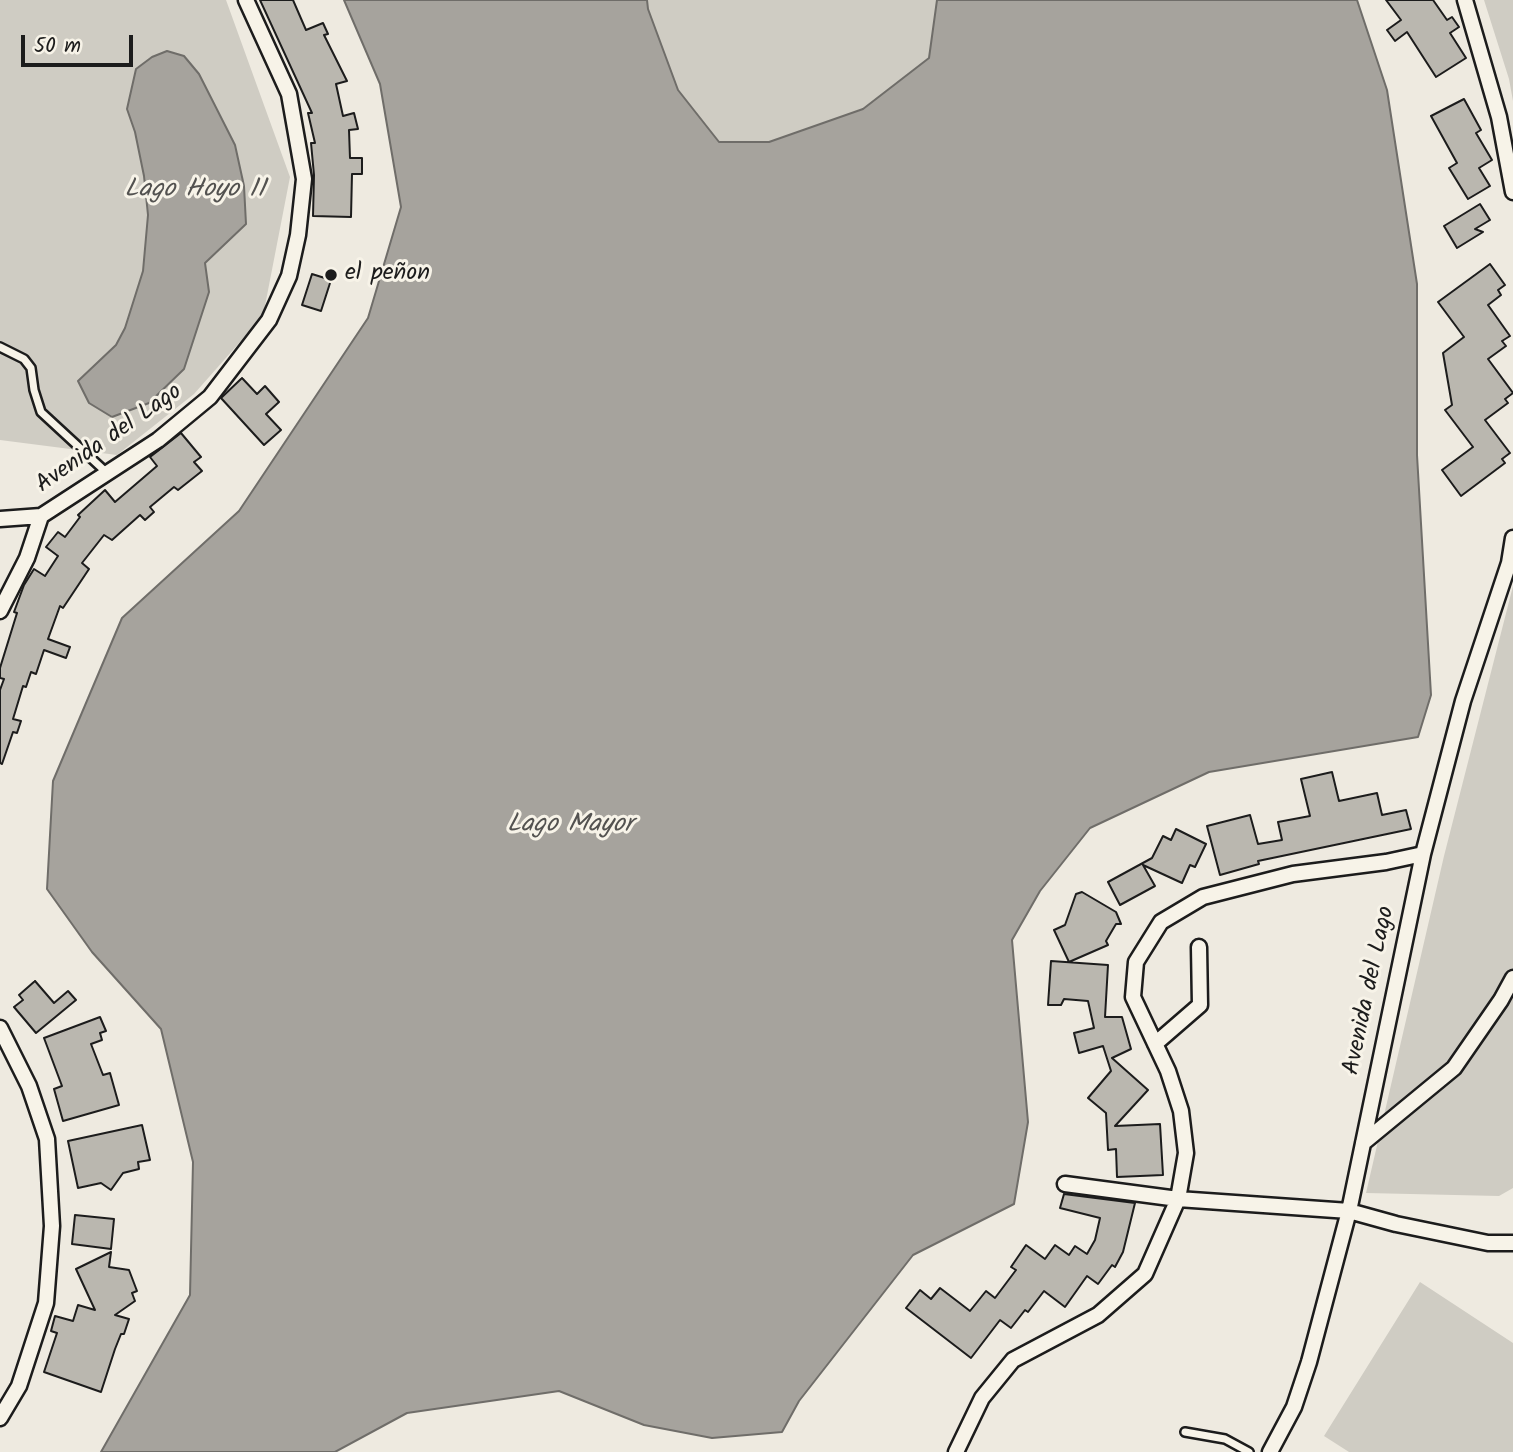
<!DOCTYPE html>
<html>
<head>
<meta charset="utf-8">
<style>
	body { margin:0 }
	#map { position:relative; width:1513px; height:1452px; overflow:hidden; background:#eeeae0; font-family:Kalam,sans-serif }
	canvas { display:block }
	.scale { position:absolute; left:21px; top:35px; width:112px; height:32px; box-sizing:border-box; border:4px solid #1c1c1c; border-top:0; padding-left:9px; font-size:21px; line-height:24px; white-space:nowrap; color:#1c1c1c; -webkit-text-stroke:5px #f7f3e8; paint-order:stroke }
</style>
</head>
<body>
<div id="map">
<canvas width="1513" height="1452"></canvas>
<div class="scale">50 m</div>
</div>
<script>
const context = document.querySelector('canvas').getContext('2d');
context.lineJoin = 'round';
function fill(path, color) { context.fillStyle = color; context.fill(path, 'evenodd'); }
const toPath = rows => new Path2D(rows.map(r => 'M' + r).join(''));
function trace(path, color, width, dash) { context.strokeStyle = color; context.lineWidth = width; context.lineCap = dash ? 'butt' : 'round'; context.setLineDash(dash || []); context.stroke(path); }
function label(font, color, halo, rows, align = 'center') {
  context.font = font + ' Kalam,sans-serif'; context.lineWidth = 6; context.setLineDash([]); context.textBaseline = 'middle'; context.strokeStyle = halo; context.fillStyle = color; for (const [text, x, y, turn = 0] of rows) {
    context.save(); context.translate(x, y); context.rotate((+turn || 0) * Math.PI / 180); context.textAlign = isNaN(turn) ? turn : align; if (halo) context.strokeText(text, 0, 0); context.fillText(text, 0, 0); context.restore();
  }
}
const green = toPath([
	[0,0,226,0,290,177,263,316,194,394,117,455,0,440],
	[647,0,937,0,929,58,863,109,769,142,719,142,678,90,648,9],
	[1484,0,1513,0,1513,101,1509,79],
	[1513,586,1513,1188,1499,1196,1366,1193,1444,856],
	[1420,1282,1513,1343,1513,1452,1349,1452,1324,1436]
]);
const water = toPath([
	[344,0,647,0,648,9,678,90,719,142,769,142,863,109,929,58,937,0,1357,0,1387,90,1417,284,1417,455,1431,695,1418,737,1209,772,1090,828,1040,891,1012,940,1028,1122,1014,1204,913,1255,799,1401,782,1432,712,1438,644,1425,559,1391,407,1413,335,1452,101,1452,190,1295,193,1162,161,1029,92,952,47,889,53,781,122,618,239,511,368,318,401,207,380,84,344,0],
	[167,51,184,56,199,74,235,145,244,186,246,224,205,263,209,292,184,369,149,403,112,417,89,403,78,381,116,345,125,328,143,271,148,215,144,176,135,132,127,109,136,69,152,57,167,51]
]);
const building = toPath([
	[260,0,293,0,306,30,323,23,328,34,324,35,347,81,336,84,343,116,354,113,358,129,349,130,350,158,362,158,362,174,352,174,351,217,313,216,314,175,311,143,315,143,308,113,312,113,260,0],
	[1386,0,1433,0,1447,20,1452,17,1459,27,1450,33,1466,58,1436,77,1407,32,1395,41,1387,30,1401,20,1386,0],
	[1464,99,1481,130,1476,133,1492,160,1479,168,1490,186,1468,199,1449,168,1457,163,1431,116,1464,99],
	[1480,204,1490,220,1475,229,1483,232,1457,248,1444,226,1480,204],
	[1490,264,1505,285,1498,290,1501,295,1488,305,1510,336,1502,341,1506,346,1488,359,1513,393,1505,399,1508,403,1485,420,1510,453,1502,459,1505,463,1461,496,1442,470,1473,447,1445,410,1452,405,1443,353,1464,337,1438,302,1490,264],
	[312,274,331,280,321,311,302,305,312,274],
	[242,378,257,394,265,386,279,402,266,414,281,430,264,445,221,398,242,378],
	[181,433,201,457,194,462,202,471,178,490,174,487,150,507,154,512,145,520,140,515,112,540,104,535,82,563,89,569,63,608,60,606,48,639,70,647,66,658,44,650,36,674,31,672,26,687,23,686,13,719,21,721,17,733,13,732,2,764,0,763,0,690,4,679,0,678,0,668,17,613,14,612,24,585,34,569,45,576,58,556,46,547,58,532,65,537,80,517,78,515,105,490,115,502,157,466,150,457,181,433],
	[1332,772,1339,801,1377,793,1382,815,1406,810,1411,829,1258,861,1259,864,1220,875,1207,826,1250,815,1258,844,1282,840,1278,822,1310,816,1301,779,1332,772],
	[1176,829,1206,844,1195,867,1190,865,1182,883,1143,865,1155,886,1120,905,1108,882,1152,858,1163,836,1171,840,1176,829],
	[1082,892,1116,912,1121,924,1116,924,1106,941,1108,945,1069,962,1054,930,1065,925,1076,894,1082,892],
	[1051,961,1108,965,1105,1017,1122,1017,1131,1049,1112,1058,1148,1090,1115,1126,1160,1124,1163,1175,1117,1177,1116,1149,1108,1150,1106,1113,1088,1098,1111,1071,1103,1046,1079,1053,1074,1033,1094,1028,1088,1001,1064,999,1061,1005,1048,1005,1051,961],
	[35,981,54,1003,68,991,76,1000,36,1033,14,1007,23,1000,19,995,35,981],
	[100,1017,106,1031,100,1033,102,1040,91,1044,103,1075,110,1073,119,1105,63,1121,54,1089,62,1086,44,1038,100,1017],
	[142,1125,150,1160,138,1162,139,1169,123,1173,111,1190,101,1183,78,1188,68,1141,142,1125],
	[1064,1194,1135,1203,1123,1252,1115,1267,1112,1265,1098,1284,1087,1276,1065,1307,1044,1291,1028,1312,1025,1310,1011,1328,1000,1320,971,1358,906,1308,920,1290,931,1299,940,1288,970,1311,986,1291,995,1298,1016,1270,1011,1267,1026,1245,1045,1259,1055,1245,1069,1255,1075,1246,1087,1254,1095,1240,1100,1218,1060,1208,1064,1194],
	[75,1215,114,1219,111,1249,72,1244,75,1215],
	[111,1252,109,1267,129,1270,137,1291,132,1293,135,1301,115,1315,129,1319,124,1334,121,1334,115,1349,101,1392,44,1372,57,1333,51,1331,55,1316,73,1321,78,1305,95,1310,76,1269,111,1252]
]);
const service = toPath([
	[0,347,24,359,31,368,34,390,41,412,106,472],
	[1185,1432,1225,1439,1249,1452]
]);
const minor = toPath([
	[1465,0,1499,117,1513,192],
	[0,519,41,516],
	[0,611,27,558,41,516,158,440,210,397,269,320,289,276,298,235,304,179,289,94,246,0],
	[0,1028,29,1086,47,1139,52,1226,46,1303,19,1386,0,1418],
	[1155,1044,1200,1005,1199,947],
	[1363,1143,1454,1068,1501,1000,1513,978],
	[1065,1184,1178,1199,1349,1211,1396,1224,1488,1243,1513,1243],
	[956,1452,982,1398,1013,1360,1098,1315,1145,1274,1178,1199,1186,1153,1181,1111,1168,1071,1133,997,1136,962,1161,922,1203,897,1293,874,1386,862,1423,854],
	[1270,1452,1294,1407,1309,1362,1349,1211,1423,854,1463,701,1509,563,1513,538]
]);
const markers = [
	[331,275,7,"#1c1c1c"]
];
const poiNames = [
	["el peñon",345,275]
];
const streetNames = [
	["Avenida del Lago",110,440,-35],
	["Avenida del Lago",1371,991,-78]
];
const waterNames = [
	["Lago Hoyo 11",195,192],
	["Lago Mayor",570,827]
];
fill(green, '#cfccc3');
fill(water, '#a6a39d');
trace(water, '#6f6d69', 2);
fill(building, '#bab7af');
trace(building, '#1c1c1c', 2);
trace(service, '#1c1c1c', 12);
trace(minor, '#1c1c1c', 19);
trace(service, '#f7f3e8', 7);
trace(minor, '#f7f3e8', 14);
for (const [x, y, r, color] of markers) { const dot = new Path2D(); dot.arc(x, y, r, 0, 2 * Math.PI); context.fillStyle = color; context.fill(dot); trace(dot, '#f7f3e8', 2.5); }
label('24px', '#1c1c1c', '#f7f3e8', poiNames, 'left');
label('24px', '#1c1c1c', '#f7f3e8', streetNames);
label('italic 26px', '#535250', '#f7f3e8', waterNames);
</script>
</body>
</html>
